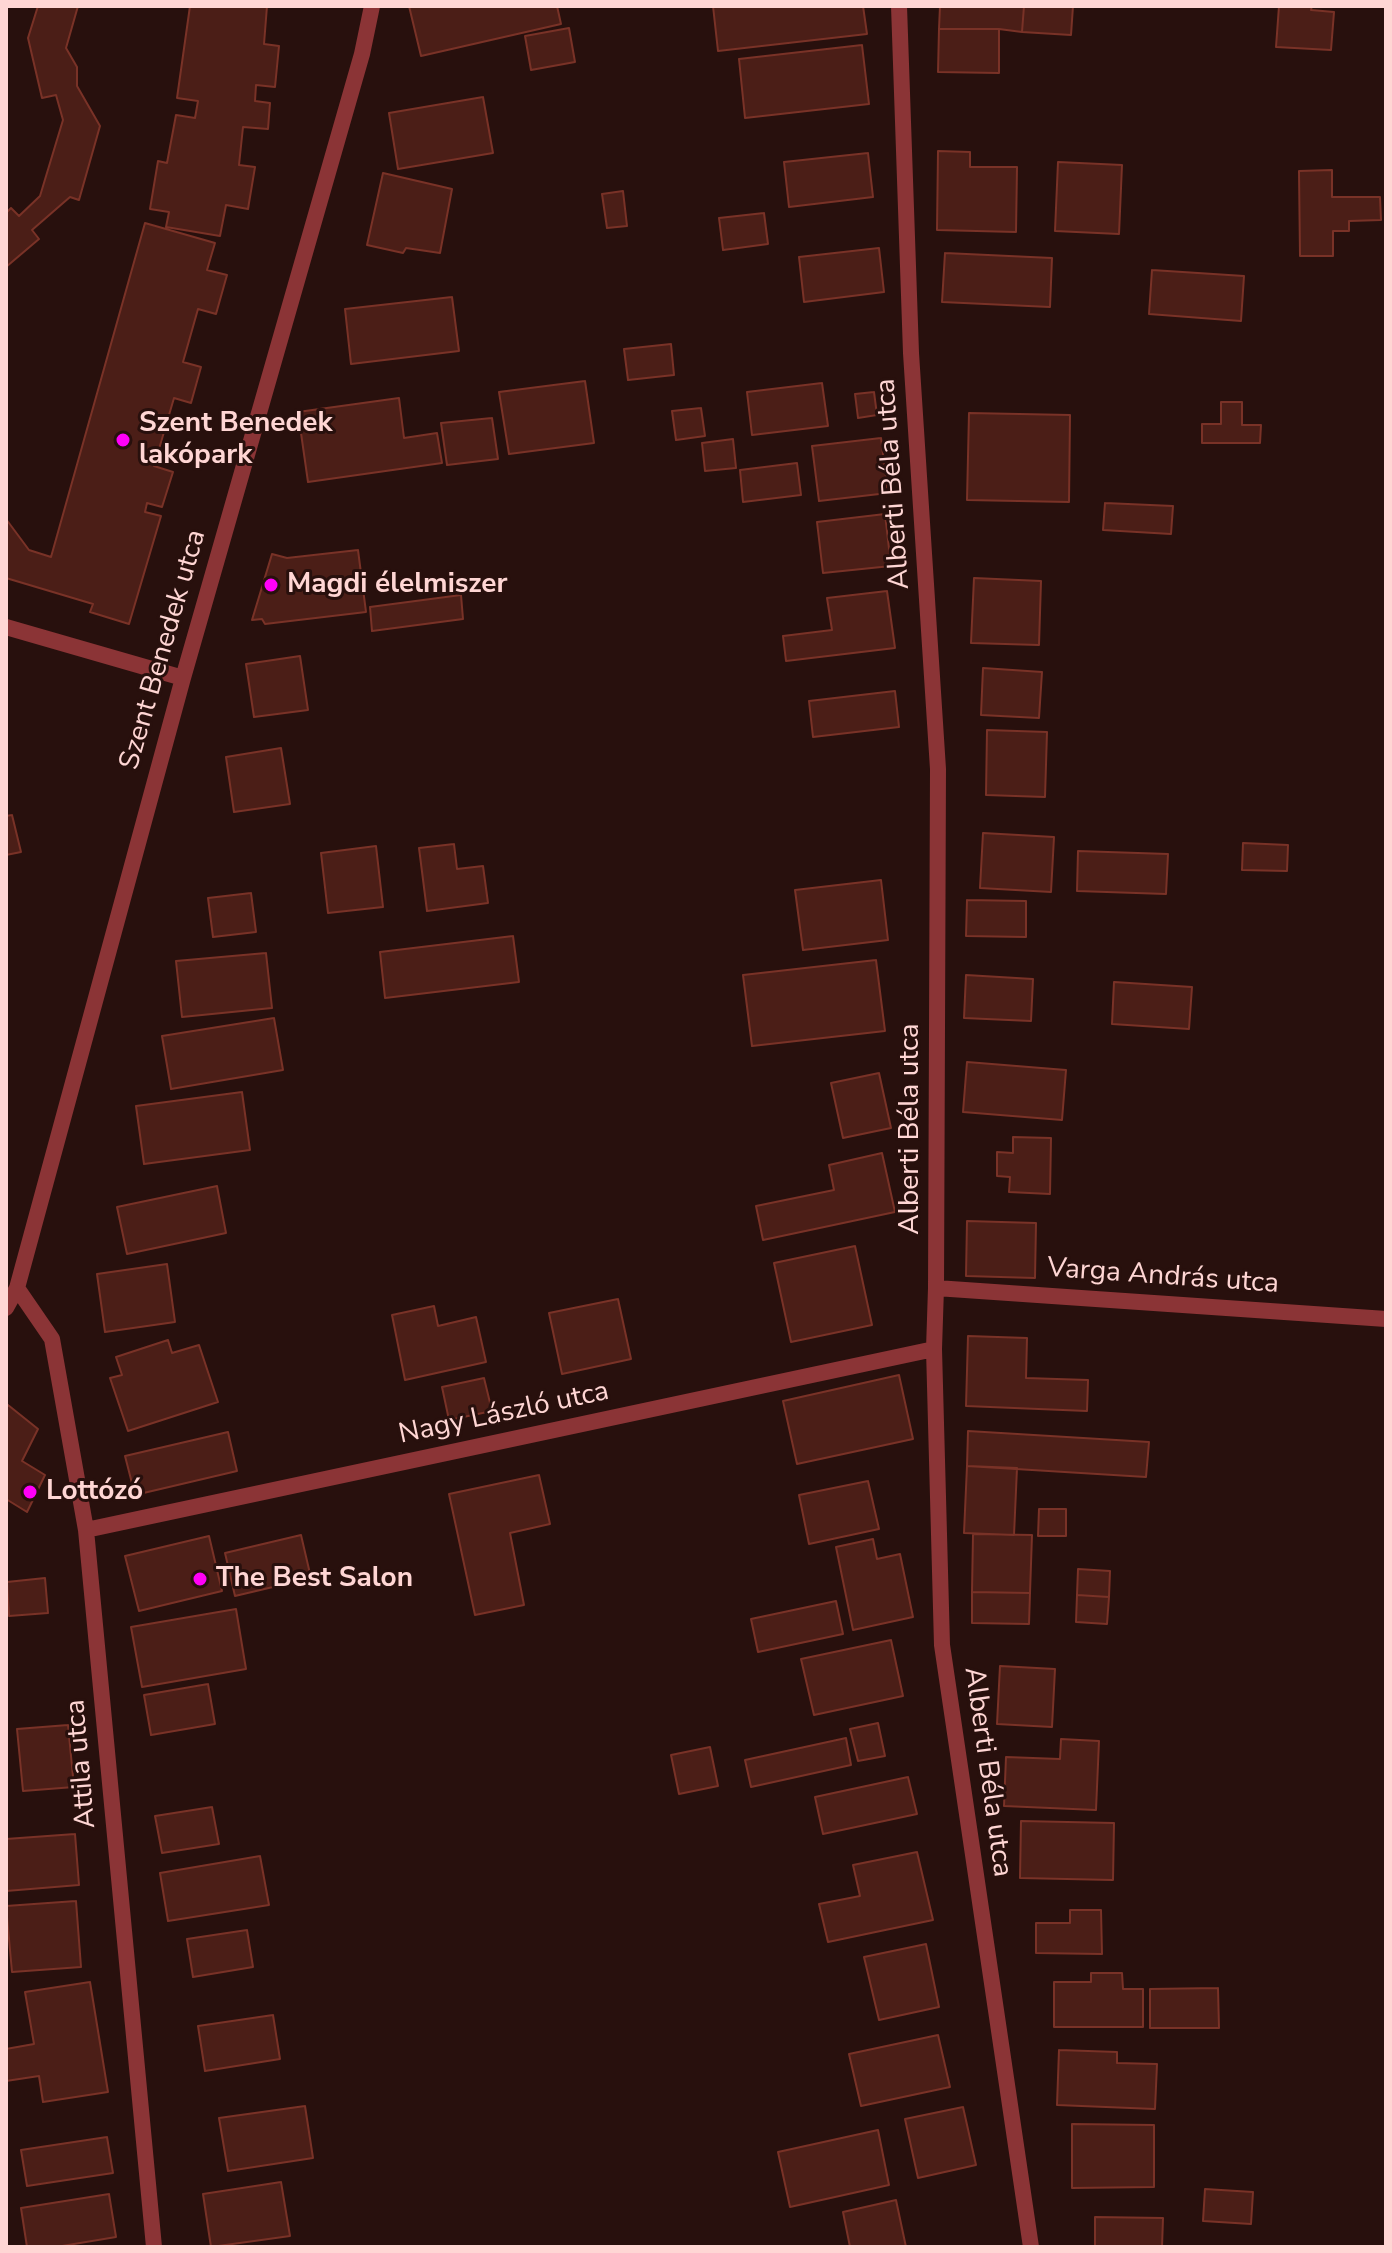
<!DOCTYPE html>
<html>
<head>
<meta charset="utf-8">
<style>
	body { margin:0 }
	#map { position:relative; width:1392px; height:2253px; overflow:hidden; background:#28100d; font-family:"Nunito Sans",sans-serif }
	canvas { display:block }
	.frame { position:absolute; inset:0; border:8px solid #ffd6d4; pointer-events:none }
</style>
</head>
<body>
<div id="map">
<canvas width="1392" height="2253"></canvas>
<div class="frame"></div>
</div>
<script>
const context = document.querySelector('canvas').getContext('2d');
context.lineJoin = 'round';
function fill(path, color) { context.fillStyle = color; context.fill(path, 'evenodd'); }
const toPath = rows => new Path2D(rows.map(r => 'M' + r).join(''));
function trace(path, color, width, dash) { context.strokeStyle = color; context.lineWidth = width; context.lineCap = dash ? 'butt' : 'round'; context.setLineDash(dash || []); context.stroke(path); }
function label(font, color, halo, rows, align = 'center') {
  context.font = font + ' "Nunito Sans",sans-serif'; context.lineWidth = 6; context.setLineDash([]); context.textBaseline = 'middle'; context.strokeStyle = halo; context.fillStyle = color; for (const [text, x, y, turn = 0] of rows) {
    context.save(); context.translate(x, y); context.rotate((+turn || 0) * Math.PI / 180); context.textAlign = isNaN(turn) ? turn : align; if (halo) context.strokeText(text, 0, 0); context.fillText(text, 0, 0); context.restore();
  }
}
const building = toPath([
	[38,6,78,6,66,48,77,67,77,86,100,126,79,200,70,197,32,230,39,239,6,267,6,213,11,208,19,216,40,196,63,120,56,95,42,98,28,38,38,6],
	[190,6,267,6,264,44,279,46,275,87,256,85,255,101,270,103,268,129,243,127,239,165,255,167,248,209,226,205,220,236,166,227,169,212,150,209,158,161,167,163,176,115,195,118,198,101,177,98,190,6],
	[409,6,557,6,561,24,421,56,409,6],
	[713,6,863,6,867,34,718,51,713,6],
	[940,6,1024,6,1022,32,999,29,939,29,940,6],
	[1024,6,1073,6,1071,35,1022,32,1024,6],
	[1279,6,1312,6,1311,10,1334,12,1331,50,1276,47,1279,6],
	[569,28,575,62,531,70,525,36,569,28],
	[939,29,999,29,999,73,938,72,939,29],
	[862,45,869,104,745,118,739,59,862,45],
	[483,97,493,153,398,169,389,113,483,97],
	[938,151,970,152,970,167,1017,167,1016,232,937,230,938,151],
	[868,153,873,197,789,207,784,162,868,153],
	[1058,162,1122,165,1119,234,1055,231,1058,162],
	[1332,170,1332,197,1380,197,1381,220,1349,221,1349,231,1333,231,1333,256,1300,256,1299,171,1332,170],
	[383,173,452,189,440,253,406,248,403,253,367,245,383,173],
	[623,191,627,226,607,228,602,194,623,191],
	[764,213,768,244,723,250,719,218,764,213],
	[145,223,215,243,207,270,227,275,216,314,198,309,183,362,201,367,191,403,174,398,154,466,173,472,162,507,147,503,145,512,161,516,129,624,90,612,93,604,6,578,6,519,29,550,51,557,145,223],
	[879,248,884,292,804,302,799,257,879,248],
	[945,253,1052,258,1050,307,942,302,945,253],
	[1152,270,1244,276,1241,321,1149,314,1152,270],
	[452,297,459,351,351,364,345,309,452,297],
	[671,344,674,375,628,380,624,349,671,344],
	[585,381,594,443,509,454,499,392,585,381],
	[822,383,828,426,752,435,747,392,822,383],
	[874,392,877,415,858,418,855,394,874,392],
	[399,398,404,438,437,433,442,463,308,482,298,412,399,398],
	[1221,402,1242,402,1242,425,1261,425,1260,443,1202,443,1202,424,1221,424,1221,402],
	[701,408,705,436,676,440,672,411,701,408],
	[969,413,1070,415,1069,502,967,500,969,413],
	[492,418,498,459,447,465,441,423,492,418],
	[881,438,888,493,819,501,812,446,881,438],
	[733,439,736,468,705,471,702,443,733,439],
	[797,463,801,495,743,502,740,470,797,463],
	[1105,503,1173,506,1171,534,1103,530,1105,503],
	[885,514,891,566,823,573,817,522,885,514],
	[358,550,366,612,265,624,262,619,252,620,272,554,287,558,358,550],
	[974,578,1041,581,1039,645,971,643,974,578],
	[887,591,895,648,786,661,783,636,832,630,827,598,887,591],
	[461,595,463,619,372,631,370,607,461,595],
	[300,656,308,710,254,717,246,664,300,656],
	[983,668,1042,672,1039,718,981,715,983,668],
	[895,691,899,727,813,737,809,701,895,691],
	[987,730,1047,732,1045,797,986,795,987,730],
	[281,748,290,804,234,812,226,757,281,748],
	[12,815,21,852,6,855,6,816,12,815],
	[983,833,1054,837,1051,892,980,888,983,833],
	[1243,843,1288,845,1287,871,1242,870,1243,843],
	[454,844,457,869,483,866,488,903,427,911,419,848,454,844],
	[376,846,383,907,328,913,321,853,376,846],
	[1078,851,1168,854,1166,894,1077,891,1078,851],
	[881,880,888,940,803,950,795,890,881,880],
	[251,893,256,932,213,937,208,898,251,893],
	[967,900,1026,901,1026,937,966,936,967,900],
	[513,936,519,982,385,998,380,952,513,936],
	[266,953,272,1008,182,1017,176,961,266,953],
	[876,960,885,1031,752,1046,743,975,876,960],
	[966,975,1033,979,1031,1021,964,1018,966,975],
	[1114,982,1192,987,1189,1029,1112,1024,1114,982],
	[274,1018,283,1070,171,1089,162,1036,274,1018],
	[967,1062,1066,1070,1062,1120,963,1112,967,1062],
	[879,1073,891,1128,843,1138,831,1083,879,1073],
	[242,1092,250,1150,144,1164,136,1106,242,1092],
	[1013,1137,1051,1138,1050,1194,1009,1192,1010,1177,997,1176,997,1152,1013,1153,1013,1137],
	[882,1153,895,1212,763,1240,756,1206,834,1190,829,1165,882,1153],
	[217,1186,226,1233,127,1254,117,1207,217,1186],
	[967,1221,1036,1223,1035,1278,966,1276,967,1221],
	[855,1246,872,1325,791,1342,774,1263,855,1246],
	[167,1264,175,1322,105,1332,97,1274,167,1264],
	[618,1299,631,1359,562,1374,549,1313,618,1299],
	[434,1306,438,1326,476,1317,486,1362,405,1380,392,1315,434,1306],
	[968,1336,1027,1338,1026,1378,1088,1380,1087,1411,966,1406,968,1336],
	[168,1340,172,1353,199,1345,218,1402,128,1431,110,1378,122,1375,116,1357,168,1340],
	[899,1375,913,1439,797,1464,783,1401,899,1375],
	[484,1378,492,1411,449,1420,442,1387,484,1378],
	[8,1405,38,1429,22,1461,45,1475,27,1512,6,1499,6,1409,8,1405],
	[968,1431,1149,1442,1146,1477,967,1466,968,1431],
	[228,1432,237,1471,135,1495,125,1456,228,1432],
	[967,1466,1017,1468,1014,1535,964,1533,967,1466],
	[539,1475,550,1524,510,1533,524,1605,475,1615,449,1494,539,1475],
	[868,1481,879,1529,809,1544,799,1495,868,1481],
	[1039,1509,1066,1509,1066,1536,1038,1536,1039,1509],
	[973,1534,1032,1535,1030,1593,972,1592,973,1534],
	[301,1535,311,1578,235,1596,225,1553,301,1535],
	[209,1536,222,1591,139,1611,125,1556,209,1536],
	[873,1539,877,1559,900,1554,913,1617,853,1630,836,1547,873,1539],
	[1078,1569,1110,1571,1109,1597,1077,1595,1078,1569],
	[45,1578,48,1613,9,1616,7,1582,45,1578],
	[972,1592,1030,1593,1029,1624,972,1623,972,1592],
	[1077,1595,1109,1597,1107,1624,1076,1622,1077,1595],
	[836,1601,843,1634,758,1652,751,1619,836,1601],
	[236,1609,246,1669,142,1687,131,1627,236,1609],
	[891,1640,903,1696,814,1715,801,1659,891,1640],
	[1000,1666,1055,1669,1052,1727,997,1724,1000,1666],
	[208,1684,215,1724,151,1735,144,1695,208,1684],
	[878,1723,885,1756,858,1761,850,1729,878,1723],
	[68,1725,74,1787,23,1791,17,1729,68,1725],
	[846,1738,851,1765,751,1787,745,1760,846,1738],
	[1061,1739,1099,1741,1096,1810,1004,1806,1006,1757,1060,1759,1061,1739],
	[710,1747,718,1786,679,1794,671,1755,710,1747],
	[908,1777,917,1814,823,1834,815,1797,908,1777],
	[212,1807,219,1844,162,1853,155,1816,212,1807],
	[1021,1821,1114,1823,1113,1880,1020,1878,1021,1821],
	[75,1834,79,1885,6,1891,6,1839,75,1834],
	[917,1852,933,1920,828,1942,819,1904,860,1896,853,1865,917,1852],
	[260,1856,269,1905,168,1921,160,1873,260,1856],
	[76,1901,81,1967,12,1972,6,1906,76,1901],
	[1070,1910,1101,1910,1102,1954,1036,1953,1036,1923,1070,1923,1070,1910],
	[247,1930,253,1967,193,1977,187,1939,247,1930],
	[926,1944,939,2007,879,2020,864,1957,926,1944],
	[1091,1973,1122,1973,1123,1989,1143,1989,1143,2027,1054,2027,1054,1982,1091,1982,1091,1973],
	[90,1982,108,2092,43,2102,39,2076,6,2081,6,2049,34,2044,25,1992,90,1982],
	[1218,1988,1219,2028,1150,2028,1150,1989,1218,1988],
	[273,2015,280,2059,205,2071,198,2026,273,2015],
	[938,2035,950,2087,861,2106,849,2054,938,2035],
	[1059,2050,1117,2052,1117,2063,1157,2064,1155,2109,1057,2105,1059,2050],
	[305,2106,313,2158,228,2171,219,2118,305,2106],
	[963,2107,976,2165,918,2178,905,2119,963,2107],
	[1072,2124,1154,2125,1154,2187,1072,2188,1072,2124],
	[878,2130,889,2185,790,2207,778,2152,878,2130],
	[107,2137,113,2173,27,2186,21,2150,107,2137],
	[281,2182,290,2236,211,2247,203,2194,281,2182],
	[1205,2189,1253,2192,1251,2224,1203,2221,1205,2189],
	[109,2194,116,2237,56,2247,27,2247,21,2208,109,2194],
	[896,2200,906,2247,850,2247,843,2212,896,2200],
	[1095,2217,1163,2218,1162,2247,1095,2247,1095,2217]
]);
const minor = toPath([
	[899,6,911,353,938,769,936,1288,934,1349,942,1645,1031,2247],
	[6,627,183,678],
	[17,1288,52,1339,86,1530,154,2247],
	[936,1288,1386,1319],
	[6,1308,17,1288,183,678,362,54,372,6],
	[86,1530,934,1349]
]);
const markers = [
	[123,440,8,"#ff00f7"],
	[271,585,8,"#ff00f7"],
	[30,1492,8,"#ff00f7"],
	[200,1579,8,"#ff00f7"]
];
const poiNames = [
	["Szent Benedek",139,424],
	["lakópark",139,456],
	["Magdi élelmiszer",287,585],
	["Lottózó",46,1492],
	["The Best Salon",216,1579]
];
const streetNames = [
	["Alberti Béla utca",894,484,-94],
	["Szent Benedek utca",164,650,-74],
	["Alberti Béla utca",911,1129,-90],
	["Varga András utca",1163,1277,4],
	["Nagy László utca",504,1414,-12],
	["Attila utca",82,1764,-95],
	["Alberti Béla utca",987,1772,82]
];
fill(building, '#4b1e17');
trace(building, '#793227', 2);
trace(minor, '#8b3436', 16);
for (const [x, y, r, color] of markers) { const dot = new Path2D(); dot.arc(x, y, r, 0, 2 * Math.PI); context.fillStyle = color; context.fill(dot); trace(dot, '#28100d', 3); }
label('bold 28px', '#ffd6d4', '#28100d', poiNames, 'left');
label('28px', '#ffd6d4', '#28100d', streetNames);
</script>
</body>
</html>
